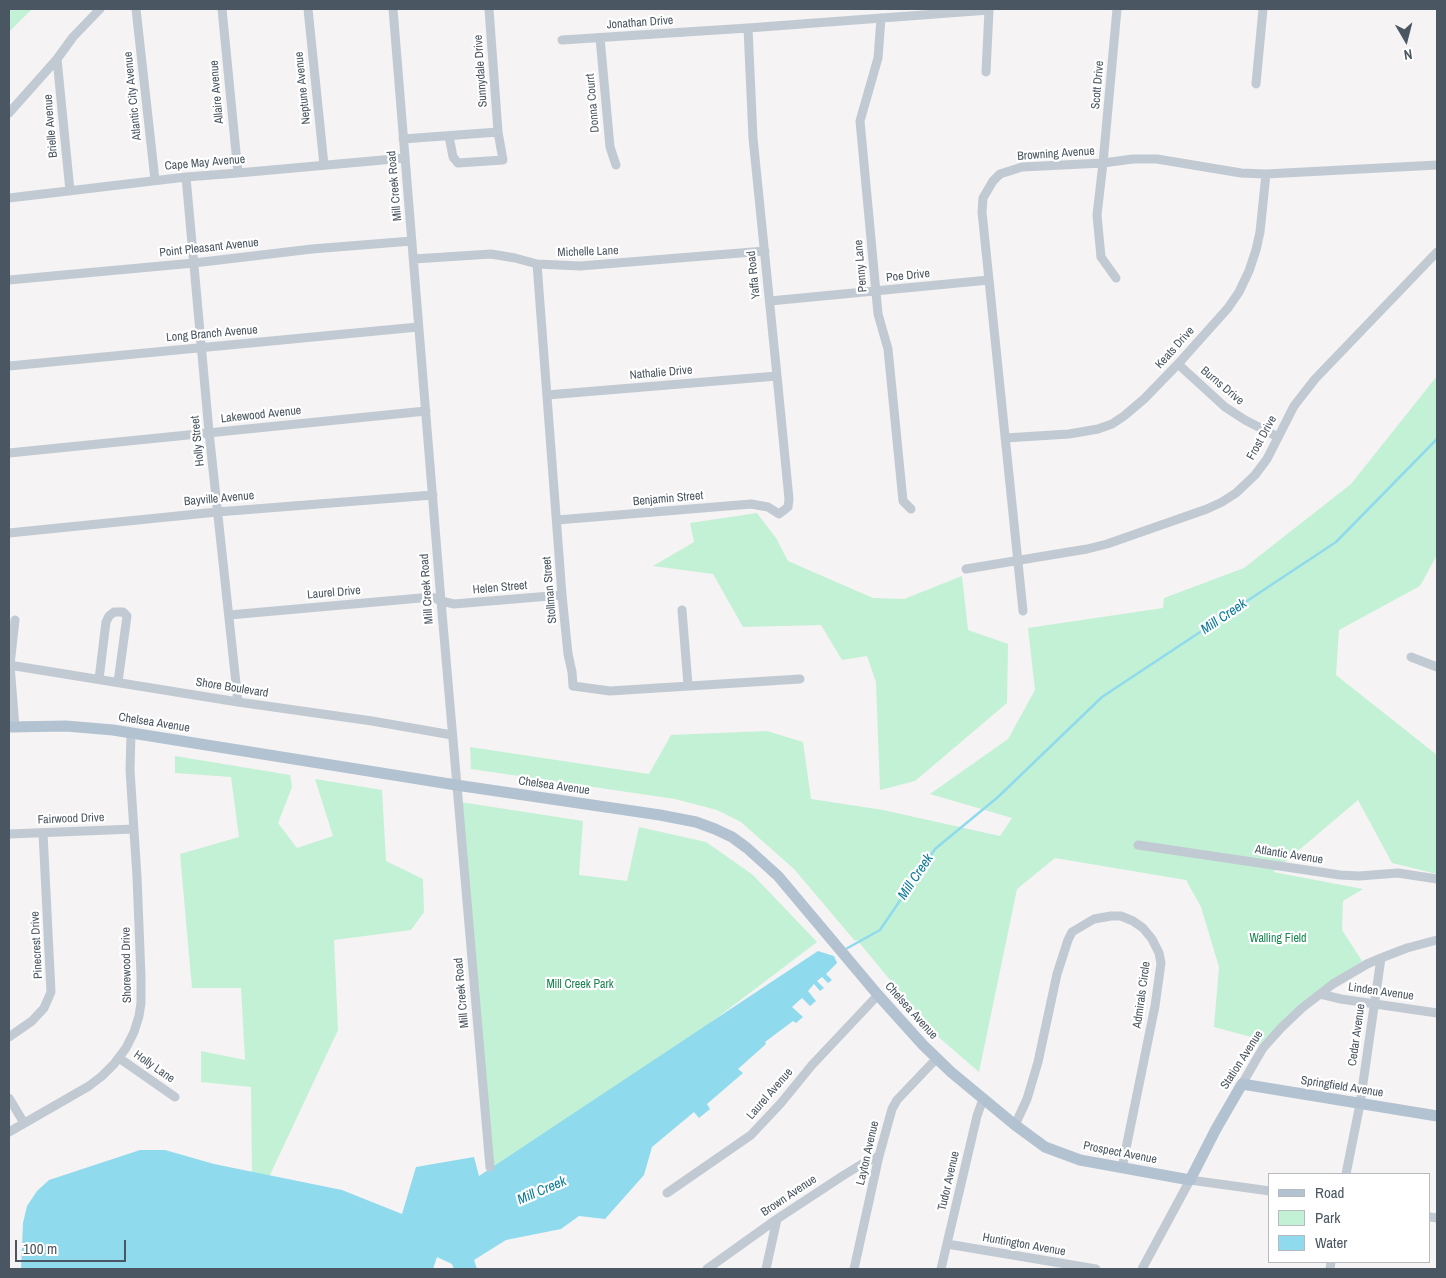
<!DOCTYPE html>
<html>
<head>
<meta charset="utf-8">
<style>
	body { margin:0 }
	#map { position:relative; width:1446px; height:1278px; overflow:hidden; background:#f5f3f3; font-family:"Archivo Narrow",sans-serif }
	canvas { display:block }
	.frame { position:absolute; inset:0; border:10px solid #4a5661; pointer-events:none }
	.legend { position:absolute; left:1268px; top:1173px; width:162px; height:90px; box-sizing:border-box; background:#fff; border:1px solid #b7bbc0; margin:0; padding:6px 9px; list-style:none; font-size:15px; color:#4a5661 }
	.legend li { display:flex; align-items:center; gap:10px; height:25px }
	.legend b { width:25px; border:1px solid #b7bbc0 }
	.north { position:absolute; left:1381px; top:15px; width:50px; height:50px; -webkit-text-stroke:4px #fff; paint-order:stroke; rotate:172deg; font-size:14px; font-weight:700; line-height:20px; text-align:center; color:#4a5661 }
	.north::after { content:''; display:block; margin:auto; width:18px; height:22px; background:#4a5661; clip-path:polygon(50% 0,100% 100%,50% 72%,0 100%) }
	.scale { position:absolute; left:15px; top:1240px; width:111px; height:22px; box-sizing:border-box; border:2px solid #4a5661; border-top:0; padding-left:6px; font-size:15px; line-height:18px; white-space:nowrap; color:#4a5661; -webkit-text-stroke:4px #fff; paint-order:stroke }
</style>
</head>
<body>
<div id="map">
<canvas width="1446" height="1278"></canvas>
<div class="frame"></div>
<ul class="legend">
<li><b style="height:6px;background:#b3c2d1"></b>Road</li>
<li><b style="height:14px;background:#c3f1d5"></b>Park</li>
<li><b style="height:14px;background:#90daee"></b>Water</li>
</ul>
<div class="north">N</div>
<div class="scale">100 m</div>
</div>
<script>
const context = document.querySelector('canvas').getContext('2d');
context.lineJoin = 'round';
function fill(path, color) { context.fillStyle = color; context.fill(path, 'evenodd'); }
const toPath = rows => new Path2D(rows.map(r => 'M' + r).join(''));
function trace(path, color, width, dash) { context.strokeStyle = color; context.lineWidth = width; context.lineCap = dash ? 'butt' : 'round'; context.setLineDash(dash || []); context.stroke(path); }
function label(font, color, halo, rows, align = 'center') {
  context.font = font + ' "Archivo Narrow",sans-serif'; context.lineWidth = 4.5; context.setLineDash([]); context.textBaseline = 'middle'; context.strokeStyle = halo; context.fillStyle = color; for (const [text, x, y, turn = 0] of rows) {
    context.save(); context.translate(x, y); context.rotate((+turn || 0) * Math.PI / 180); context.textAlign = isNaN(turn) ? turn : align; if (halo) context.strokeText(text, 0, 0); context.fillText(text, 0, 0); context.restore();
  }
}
const green = toPath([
	[9,9,32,9,9,32],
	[1437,376,1437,555,1420,586,1339,630,1336,675,1437,755,1437,874,1392,863,1358,800,1273,872,1363,889,1343,901,1342,930,1362,961,1303,1002,1258,1046,1251,1037,1214,1027,1219,967,1201,907,1186,880,1055,858,1017,889,979,1072,935,1034,857,940,855,941,794,869,741,822,717,810,675,799,471,769,470,747,649,774,671,735,767,731,803,742,811,799,883,810,1000,836,1012,818,930,794,1008,739,1035,690,1028,628,1163,608,1164,598,1244,568,1351,484],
	[757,513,776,538,788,561,873,598,904,599,962,576,968,630,1008,644,1007,703,915,781,880,790,876,682,867,656,842,660,821,625,743,627,713,574,653,566,694,542,690,523],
	[175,756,290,775,292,787,278,823,297,848,333,836,315,779,382,790,386,861,423,879,424,912,411,930,334,940,338,1030,269,1177,252,1173,251,1087,201,1082,201,1051,245,1060,241,988,192,988,180,854,239,837,231,777,175,773],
	[454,801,583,821,579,875,627,881,639,827,706,842,753,875,817,942,569,1130,489,1174]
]);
const water = toPath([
	[818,951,834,956,837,963,826,974,832,980,828,983,822,977,817,981,824,988,820,991,814,984,808,991,816,1001,810,1006,802,998,792,1007,803,1017,796,1023,793,1021,765,1042,766,1044,738,1069,743,1073,707,1104,710,1109,699,1118,694,1112,652,1147,644,1175,605,1219,579,1216,561,1229,506,1240,474,1260,477,1269,454,1269,452,1264,437,1257,433,1269,21,1269,23,1223,27,1206,37,1191,49,1180,140,1150,165,1150,214,1164,342,1190,402,1214,416,1167,474,1157,479,1176]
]);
const stream = toPath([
	[844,950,880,930,935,849,998,797,1102,697,1336,542,1437,439]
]);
const minor = toPath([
	[136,9,155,180],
	[222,9,238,173],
	[308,9,324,165],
	[393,9,441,601,490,1167],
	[881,18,878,58,860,121,878,314,888,349,903,501,911,509],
	[600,38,610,147,616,165],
	[562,40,748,28,989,10,986,72],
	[57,59,70,191],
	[1256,84,1263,9],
	[9,113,57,59,73,37,100,9],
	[449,136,453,157,458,163,503,160,498,132,489,9],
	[403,139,498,132],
	[186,177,209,432,238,702],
	[9,198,186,177,238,173,405,158],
	[414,259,491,254,515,258,537,264,580,266,765,251],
	[537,264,562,595,568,654,572,672,573,686,610,691,800,679],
	[1116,278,1101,257,1097,215,1103,163,1117,9],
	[9,280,194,263,312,249,412,241],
	[770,301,989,280],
	[1178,364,1225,407,1245,420,1278,437],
	[9,366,418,327],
	[547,395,777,376],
	[1005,438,1069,434,1098,429,1112,424,1124,416,1144,399,1178,364,1228,308,1239,292,1249,271,1256,250,1260,232,1266,174],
	[9,453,426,411],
	[557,520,751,504,768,507,779,514,788,507,789,499,777,376,753,138,748,28],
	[9,533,217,512,433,495],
	[966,569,1087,549,1107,544,1207,509,1222,502,1236,493,1255,475,1267,459,1294,406,1315,379,1437,252],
	[682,610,688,685],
	[1023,611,982,212,983,198,993,181,1000,174,1022,167,1103,163,1133,159,1157,159,1241,173,1266,174,1437,165],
	[229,615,432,597,441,601,454,604,562,595],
	[1411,657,1437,667],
	[9,665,238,702,372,721,452,735],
	[99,679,106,622,109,616,114,612,123,612,127,616,118,682],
	[15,727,10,665,15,620],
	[9,834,134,829],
	[1138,845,1340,875,1359,876,1398,873,1437,879],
	[1320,994,1341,999,1437,1013],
	[9,1037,32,1021,44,1008,51,992,43,833],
	[119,1058,175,1097],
	[1242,1084,1263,1048,1281,1028,1302,1008,1333,984,1367,964,1381,958,1407,948,1437,940],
	[9,1098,24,1123],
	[1015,1125,1027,1099,1038,1062,1057,974,1068,940,1072,932,1094,919,1111,916,1121,916,1133,921,1143,928,1152,939,1159,953,1161,963,1155,1006,1122,1168],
	[9,1132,89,1086,102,1076,114,1064,126,1048,134,1032,139,1016,141,1003,141,976,137,877,130,770,131,733],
	[1346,1174,1360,1104,1381,958],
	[667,1193,751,1135,781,1103,812,1065,878,995],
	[1430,1217,1437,1218],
	[947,1244,1096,1269],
	[707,1269,777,1219,844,1175,862,1164,879,1156],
	[766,1269,777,1219],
	[854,1269,879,1156,892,1109,897,1100,937,1058],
	[941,1269,977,1116,983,1099],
	[1142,1269,1190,1180,1270,1191],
	[1330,1269,1331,1262]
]);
const major = toPath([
	[9,727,66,726,113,730,456,785,660,815,696,822,715,829,732,837,747,848,778,876,878,995,923,1045,951,1072,1015,1125,1045,1147,1080,1160,1190,1180,1216,1129,1242,1084,1437,1116]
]);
const streetNames = [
	["Jonathan Drive",640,23,-4],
	["Sunnydale Drive",481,71,-94],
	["Scott Drive",1098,85,-85],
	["Neptune Avenue",303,88,-96],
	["Allaire Avenue",217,92,-95],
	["Atlantic City Avenue",133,96,-96],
	["Donna Courrt",593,103,-95],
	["Brielle Avenue",51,126,-95],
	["Browning Avenue",1056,154,-4],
	["Cape May Avenue",205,163,-5],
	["Mill Creek Road",395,186,-95],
	["Point Pleasant Avenue",209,248,-6],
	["Michelle Lane",588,252,-2],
	["Penny Lane",861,266,-95],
	["Yaffa Road",754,275,-96],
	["Poe Drive",908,276,-6],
	["Long Branch Avenue",212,334,-5],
	["Keats Drive",1175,348,-48],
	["Nathalie Drive",661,373,-5],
	["Burns Drive",1222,386,40],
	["Lakewood Avenue",261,415,-6],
	["Frost Drive",1262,438,-61],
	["Holly Street",198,441,-96],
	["Bayville Avenue",219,499,-5],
	["Benjamin Street",668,499,-5],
	["Helen Street",500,588,-5],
	["Mill Creek Road",427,589,-94],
	["Stollman Street",550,590,-95],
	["Laurel Drive",334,593,-5],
	["Shore Boulevard",232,688,9],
	["Chelsea Avenue",154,723,9],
	["Chelsea Avenue",554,786,8],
	["Fairwood Drive",71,819,-2],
	["Atlantic Avenue",1289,855,9],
	["Pinecrest Drive",37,945,-93],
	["Shorewood Drive",127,965,-91],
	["Linden Avenue",1381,992,8],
	["Mill Creek Road",462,993,-95],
	["Admirals Circle",1142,995,-82],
	["Chelsea Avenue",911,1011,48],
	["Cedar Avenue",1357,1035,-82],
	["Station Avenue",1242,1060,-57],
	["Holly Lane",154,1067,35],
	["Springfield Avenue",1342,1087,9],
	["Laurel Avenue",770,1094,-49],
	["Layton Avenue",868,1153,-77],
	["Prospect Avenue",1120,1153,11],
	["Tudor Avenue",949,1181,-77],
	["Brown Avenue",789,1196,-34],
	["Huntington Avenue",1024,1245,10]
];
const parkNames = [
	["Walling Field",1278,939],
	["Mill Creek Park",580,985]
];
const waterNames = [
	["Mill Creek",1224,617,-34],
	["Mill Creek",916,877,-56],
	["Mill Creek",542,1191,-23]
];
fill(green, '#c3f1d5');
fill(water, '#90daee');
trace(stream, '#90daee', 2.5);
trace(minor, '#c1cad2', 9);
trace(major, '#b3c2d1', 11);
label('12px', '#4a5661', '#fff', streetNames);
label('12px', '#17864f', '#fff', parkNames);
label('italic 14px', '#0c7c9b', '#fff', waterNames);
</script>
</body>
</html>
